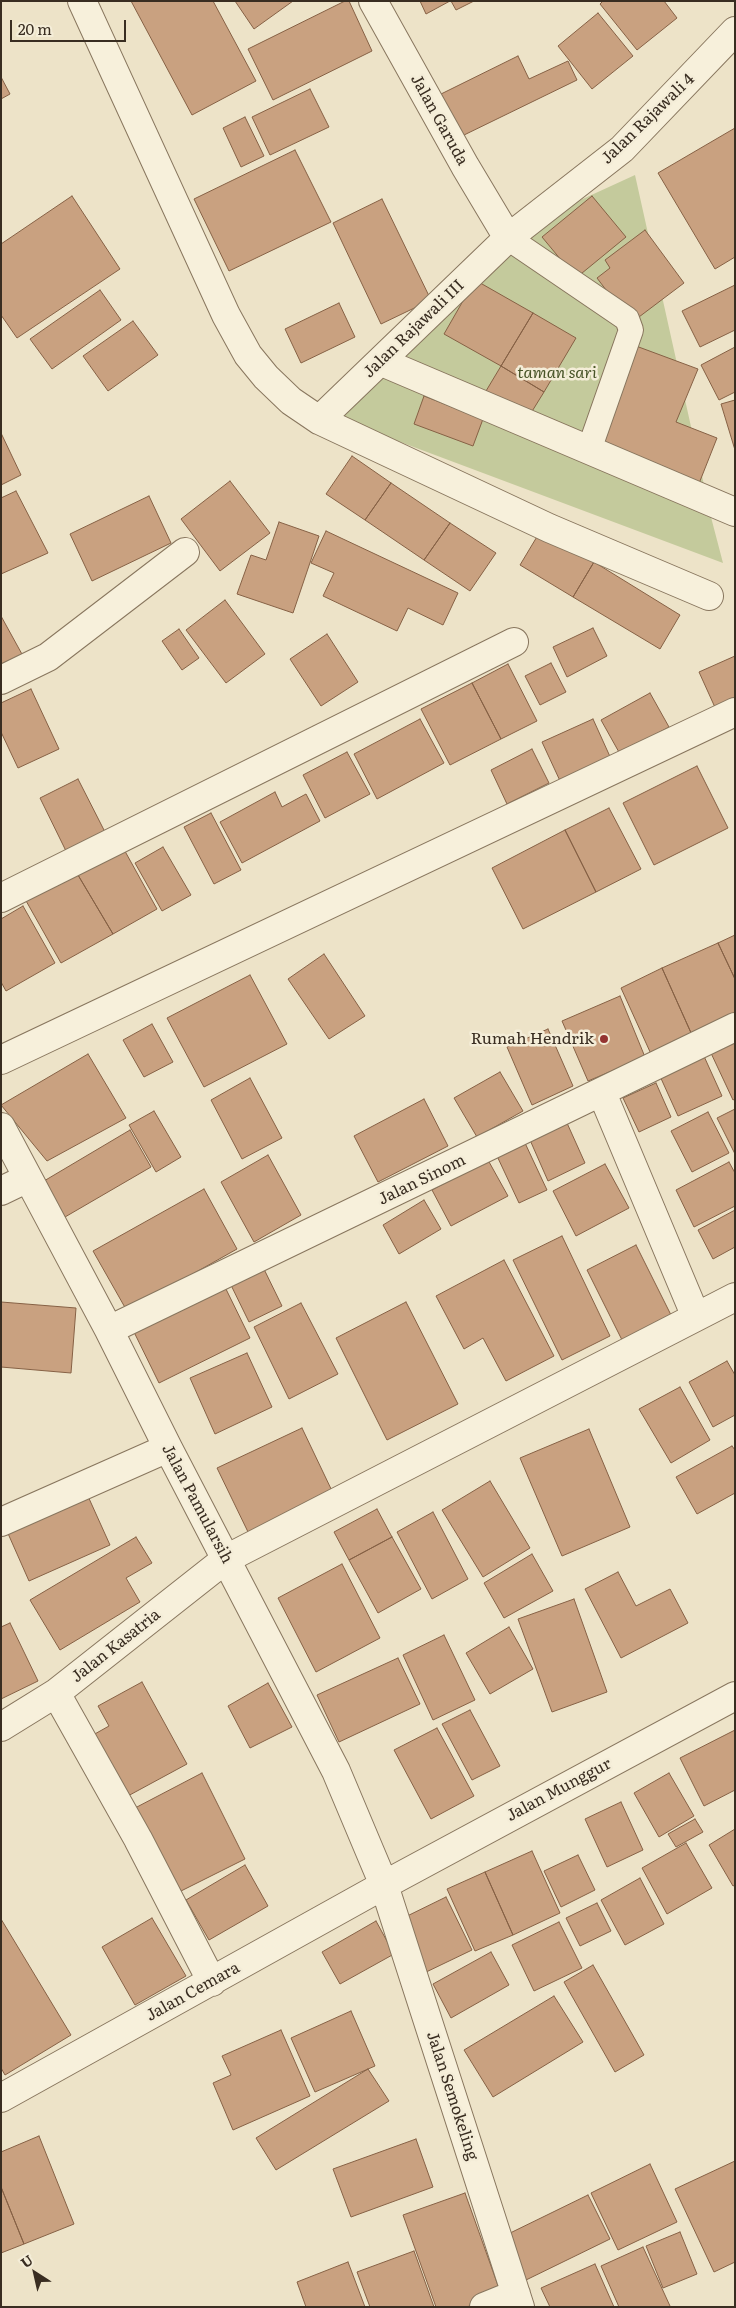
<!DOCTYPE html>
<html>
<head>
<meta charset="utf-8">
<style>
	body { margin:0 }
	#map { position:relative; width:736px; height:2308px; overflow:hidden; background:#ede3c8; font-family:Literata,serif }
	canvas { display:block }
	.frame { position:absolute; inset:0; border:2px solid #392d21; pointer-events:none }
	.north { position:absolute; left:10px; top:2248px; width:50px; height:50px; -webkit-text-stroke:4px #f4edd8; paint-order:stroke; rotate:325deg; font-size:14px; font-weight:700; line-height:20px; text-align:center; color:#392d21 }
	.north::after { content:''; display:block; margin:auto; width:18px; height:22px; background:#392d21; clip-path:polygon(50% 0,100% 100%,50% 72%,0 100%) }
	.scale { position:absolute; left:10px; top:20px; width:116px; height:22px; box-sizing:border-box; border:2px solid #392d21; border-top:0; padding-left:6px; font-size:15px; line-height:18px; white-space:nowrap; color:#392d21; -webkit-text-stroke:4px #f4edd8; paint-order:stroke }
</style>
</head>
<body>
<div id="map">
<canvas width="736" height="2308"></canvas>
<div class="frame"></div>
<div class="north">U</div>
<div class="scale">20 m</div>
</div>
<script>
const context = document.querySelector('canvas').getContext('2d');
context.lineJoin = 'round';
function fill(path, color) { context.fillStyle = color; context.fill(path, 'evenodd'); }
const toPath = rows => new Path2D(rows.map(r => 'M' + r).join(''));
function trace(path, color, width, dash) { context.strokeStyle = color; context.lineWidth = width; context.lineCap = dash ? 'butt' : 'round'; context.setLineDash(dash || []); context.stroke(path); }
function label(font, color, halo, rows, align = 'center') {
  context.font = font + ' Literata,serif'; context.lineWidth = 5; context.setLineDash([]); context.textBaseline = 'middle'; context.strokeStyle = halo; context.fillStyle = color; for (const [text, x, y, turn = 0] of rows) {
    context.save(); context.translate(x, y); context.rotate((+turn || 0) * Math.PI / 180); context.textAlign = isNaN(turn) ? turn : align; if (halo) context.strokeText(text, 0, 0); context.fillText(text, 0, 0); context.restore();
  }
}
const green = toPath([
	[635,175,712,521,723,563,331,416,550,214]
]);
const building = toPath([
	[131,1,213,1,256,81,192,115,131,1],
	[235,1,293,1,254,29,235,1],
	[345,1,349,1,372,51,273,100,248,49,345,1],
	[420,1,450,1,426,14,420,1],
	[451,1,474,1,456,10,451,1],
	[603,1,664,1,677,18,637,50,600,4,603,1],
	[598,13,633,56,592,89,558,46,598,13],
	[518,56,529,79,568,61,577,80,462,136,441,94,518,56],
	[1,77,10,94,1,99,1,77],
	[310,89,329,127,270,155,252,117,310,89],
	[245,117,264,156,241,167,223,128,245,117],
	[735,128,735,257,715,269,658,173,735,128],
	[295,150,331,222,229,271,194,199,295,150],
	[72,196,120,269,17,338,1,315,1,244,72,196],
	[592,196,626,237,576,278,542,237,592,196],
	[382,199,431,300,381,324,333,223,382,199],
	[645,230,684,283,631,323,597,278,610,268,605,260,645,230],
	[475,280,533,313,501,366,444,334,475,280],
	[735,285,735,330,700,347,682,311,735,285],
	[100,290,121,320,52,369,30,339,100,290],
	[339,303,355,337,301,363,285,329,339,303],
	[533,313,576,338,544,392,501,366,533,313],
	[133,321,158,355,108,391,83,356,133,321],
	[636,346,698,369,676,422,717,438,698,486,596,447,636,346],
	[735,347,735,392,719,400,701,365,735,347],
	[501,366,544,392,526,421,483,396,501,366],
	[424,396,483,419,473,446,414,424,424,396],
	[735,400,735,450,721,404,735,400],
	[1,433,21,475,1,485,1,433],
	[352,456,391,483,365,520,326,494,352,456],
	[230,481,270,533,220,571,181,519,230,481],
	[391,483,450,523,424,560,365,520,391,483],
	[16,491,48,553,1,574,1,498,16,491],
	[149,496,171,543,92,581,70,534,149,496],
	[279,522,319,536,293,613,237,594,251,555,266,560,279,522],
	[450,523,496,553,470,591,424,560,450,523],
	[541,530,594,562,573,597,520,565,541,530],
	[326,531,458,593,443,625,408,608,397,631,323,596,334,573,311,563,326,531],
	[594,562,680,615,660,649,573,597,594,562],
	[225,600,265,654,226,683,186,630,225,600],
	[1,616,23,656,1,667,1,616],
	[593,628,607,656,567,677,553,647,593,628],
	[179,629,199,658,182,670,162,641,179,629],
	[327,634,358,682,321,706,290,659,327,634],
	[735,656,735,706,718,714,699,672,735,656],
	[551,663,566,692,540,705,525,676,551,663],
	[508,664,537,721,501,739,472,683,508,664],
	[472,683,501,739,450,765,421,709,472,683],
	[31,689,59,749,18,768,1,732,1,703,31,689],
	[650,693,669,727,620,754,601,720,650,693],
	[420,719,444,763,377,799,354,754,420,719],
	[593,719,612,761,561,783,542,742,593,719],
	[532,749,549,783,507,804,491,770,532,749],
	[347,752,370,794,325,818,303,775,347,752],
	[697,766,728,828,654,865,623,803,697,766],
	[78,779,105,832,66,851,40,798,78,779],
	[275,792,282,807,306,794,320,821,242,863,220,822,275,792],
	[609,808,641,869,596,892,565,830,609,808],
	[211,813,241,870,214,884,184,827,211,813],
	[565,830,596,892,523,929,492,868,565,830],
	[121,844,157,909,113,934,75,870,121,844],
	[163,847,191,895,162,911,135,863,163,847],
	[75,870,113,934,61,963,25,899,75,870],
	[23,906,55,963,6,991,1,982,1,919,23,906],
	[735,935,735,979,718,943,735,935],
	[718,943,735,979,735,1016,692,1035,662,968,718,943],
	[324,954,365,1016,329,1039,288,979,324,954],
	[662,968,692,1035,651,1054,621,988,662,968],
	[250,975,287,1044,204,1087,167,1018,250,975],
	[620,996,645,1057,588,1081,562,1021,620,996],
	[152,1024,173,1062,144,1077,123,1040,152,1024],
	[548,1029,573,1086,532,1105,507,1047,548,1029],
	[735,1040,735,1099,733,1100,710,1051,735,1040],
	[88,1054,126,1118,47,1161,1,1105,88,1054],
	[703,1054,722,1096,678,1116,659,1074,703,1054],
	[500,1072,523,1111,477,1137,454,1098,500,1072],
	[250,1078,282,1138,242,1159,211,1100,250,1078],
	[656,1083,671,1117,639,1132,623,1098,656,1083],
	[424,1099,448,1146,378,1182,354,1136,424,1099],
	[735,1109,735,1154,717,1118,735,1109],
	[154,1111,181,1157,156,1172,129,1125,154,1111],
	[708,1112,729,1153,692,1172,671,1131,708,1112],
	[567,1123,585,1163,548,1181,530,1140,567,1123],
	[130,1130,151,1167,65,1217,44,1181,130,1130],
	[525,1143,547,1190,519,1203,497,1156,525,1143],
	[268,1155,301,1215,254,1242,221,1182,268,1155],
	[488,1160,508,1196,451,1226,432,1190,488,1160],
	[729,1162,735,1173,735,1206,694,1227,676,1190,729,1162],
	[605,1164,629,1208,576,1236,553,1191,605,1164],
	[204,1189,237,1249,127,1311,93,1251,204,1189],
	[424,1200,441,1229,399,1254,383,1225,424,1200],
	[735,1210,735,1247,713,1259,698,1230,735,1210],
	[562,1236,610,1336,562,1360,513,1260,562,1236],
	[636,1245,671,1315,622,1340,587,1270,636,1245],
	[504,1260,554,1356,506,1381,483,1338,464,1349,436,1296,504,1260],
	[261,1263,282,1306,249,1322,228,1279,261,1263],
	[223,1283,250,1338,159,1383,132,1328,223,1283],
	[1,1302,76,1308,71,1373,1,1367,1,1302],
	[406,1302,458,1404,387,1440,336,1338,406,1302],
	[301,1303,338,1374,289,1399,254,1327,301,1303],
	[247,1353,272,1407,215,1434,190,1378,247,1353],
	[727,1361,735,1375,735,1415,713,1427,689,1382,727,1361],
	[680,1387,710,1440,671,1463,639,1409,680,1387],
	[302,1428,333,1493,249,1534,217,1468,302,1428],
	[589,1429,630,1527,562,1556,520,1458,589,1429],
	[732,1446,735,1450,735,1493,697,1514,676,1477,732,1446],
	[490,1481,530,1548,483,1577,442,1510,490,1481],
	[87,1494,110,1545,29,1581,6,1529,87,1494],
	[377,1509,392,1537,349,1560,334,1532,377,1509],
	[433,1512,468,1579,432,1599,397,1532,433,1512],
	[136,1537,152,1563,126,1578,140,1602,60,1650,30,1600,136,1537],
	[392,1537,421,1589,378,1613,349,1560,392,1537],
	[532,1554,553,1591,504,1618,484,1583,532,1554],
	[342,1564,380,1638,316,1672,278,1598,342,1564],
	[618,1572,636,1606,670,1589,688,1623,621,1658,585,1589,618,1572],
	[574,1599,607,1692,552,1712,518,1619,574,1599],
	[10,1623,38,1681,1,1699,1,1627,10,1623],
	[509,1627,533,1669,490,1694,466,1653,509,1627],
	[444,1635,475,1700,433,1720,403,1655,444,1635],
	[398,1658,420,1704,339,1742,317,1695,398,1658],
	[142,1682,187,1764,126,1797,93,1735,109,1726,98,1706,142,1682],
	[268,1683,292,1727,250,1748,228,1706,268,1683],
	[470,1710,500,1766,472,1780,442,1724,470,1710],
	[437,1728,474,1796,431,1819,394,1750,437,1728],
	[735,1730,735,1790,704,1806,680,1758,735,1730],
	[202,1773,245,1859,177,1893,135,1808,202,1773],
	[669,1773,694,1816,659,1837,634,1793,669,1773],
	[621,1802,643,1850,607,1867,585,1819,621,1802],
	[695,1819,703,1832,676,1847,668,1834,695,1819],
	[735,1829,735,1885,733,1886,709,1845,735,1829],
	[686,1843,712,1888,667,1914,642,1868,686,1843],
	[532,1851,560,1913,513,1935,485,1872,532,1851],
	[578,1855,595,1890,561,1907,544,1871,578,1855],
	[245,1865,268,1906,209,1940,186,1900,245,1865],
	[485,1872,513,1935,475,1951,447,1889,485,1872],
	[640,1878,664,1924,625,1945,601,1900,640,1878],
	[446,1897,472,1950,422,1974,397,1921,446,1897],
	[597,1903,611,1931,580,1946,566,1918,597,1903],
	[152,1918,186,1976,135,2005,102,1947,152,1918],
	[1,1919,71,2035,5,2075,1,2068,1,1919],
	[376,1921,394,1954,340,1984,322,1952,376,1921],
	[559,1922,582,1968,534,1991,512,1945,559,1922],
	[491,1952,509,1985,451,2018,433,1984,491,1952],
	[593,1965,644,2055,615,2072,564,1982,593,1965],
	[554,1996,583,2042,493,2097,464,2050,554,1996],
	[351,2011,375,2066,315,2092,291,2038,351,2011],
	[281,2030,310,2096,233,2130,213,2083,231,2075,222,2056,281,2030],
	[368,2069,389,2101,276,2170,256,2138,368,2069],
	[39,2136,74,2224,24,2244,1,2187,1,2152,39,2136],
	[416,2139,433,2187,351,2217,333,2169,416,2139],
	[735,2161,735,2262,714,2272,675,2189,735,2161],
	[650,2164,677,2222,618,2250,591,2193,650,2164],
	[1,2187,24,2244,1,2253,1,2187],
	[465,2193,501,2294,467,2307,436,2307,403,2215,465,2193],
	[588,2195,610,2239,526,2280,504,2236,588,2195],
	[680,2232,697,2274,663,2288,646,2246,680,2232],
	[643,2247,670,2306,669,2307,619,2307,601,2266,643,2247],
	[414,2251,434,2307,370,2307,357,2272,414,2251],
	[348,2262,365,2307,306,2307,297,2282,348,2262],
	[595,2264,614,2307,550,2307,541,2288,595,2264]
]);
const service = toPath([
	[508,238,627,319,631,330,589,450]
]);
const minor = toPath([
	[82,1,226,315,248,355,266,377,291,401,319,420,549,528,709,596],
	[373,1,465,166,508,238],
	[382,362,735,512],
	[319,420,508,238,622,149,735,31],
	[1,680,48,657,185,552],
	[1,898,514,642],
	[1,1060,735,712],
	[602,1093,696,1317],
	[1,1127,109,1330,168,1448,336,1771,384,1885,520,2307],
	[1,1191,28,1178],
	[109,1330,735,1027],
	[1,1522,168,1448],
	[56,1693,138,1839,212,1982],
	[1,1727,56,1693,226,1559,735,1297],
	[1,2098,384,1885,735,1696],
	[484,2307,516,2294]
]);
const markers = [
	[604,1039,5,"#943431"]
];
const streetNames = [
	["Jalan Rajawali 4",648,119,-44],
	["Jalan Garuda",439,120,61],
	["Jalan Rajawali III",414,329,-44],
	["Jalan Sinom",422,1180,-26],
	["Jalan Pamularsih",197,1504,62],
	["Jalan Kasatria",116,1646,-38],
	["Jalan Munggur",559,1790,-28],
	["Jalan Cemara",193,1992,-29],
	["Jalan Semokeling",452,2096,72]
];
const parkNames = [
	["taman sari",557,373]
];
const poiNames = [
	["Rumah Hendrik",594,1039]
];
fill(green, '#c4ca9c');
fill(building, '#c9a180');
trace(building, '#866145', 1);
trace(service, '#88765e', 26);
trace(minor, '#88765e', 30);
trace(service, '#f7f0db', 24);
trace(minor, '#f7f0db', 28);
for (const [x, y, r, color] of markers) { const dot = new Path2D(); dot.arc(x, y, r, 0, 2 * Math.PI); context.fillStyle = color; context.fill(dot); trace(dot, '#f4edd8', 2); }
label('16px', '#392d21', '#f4edd8', streetNames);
label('italic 16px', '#485428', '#f4edd8', parkNames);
label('16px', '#392d21', '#f4edd8', poiNames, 'right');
</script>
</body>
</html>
